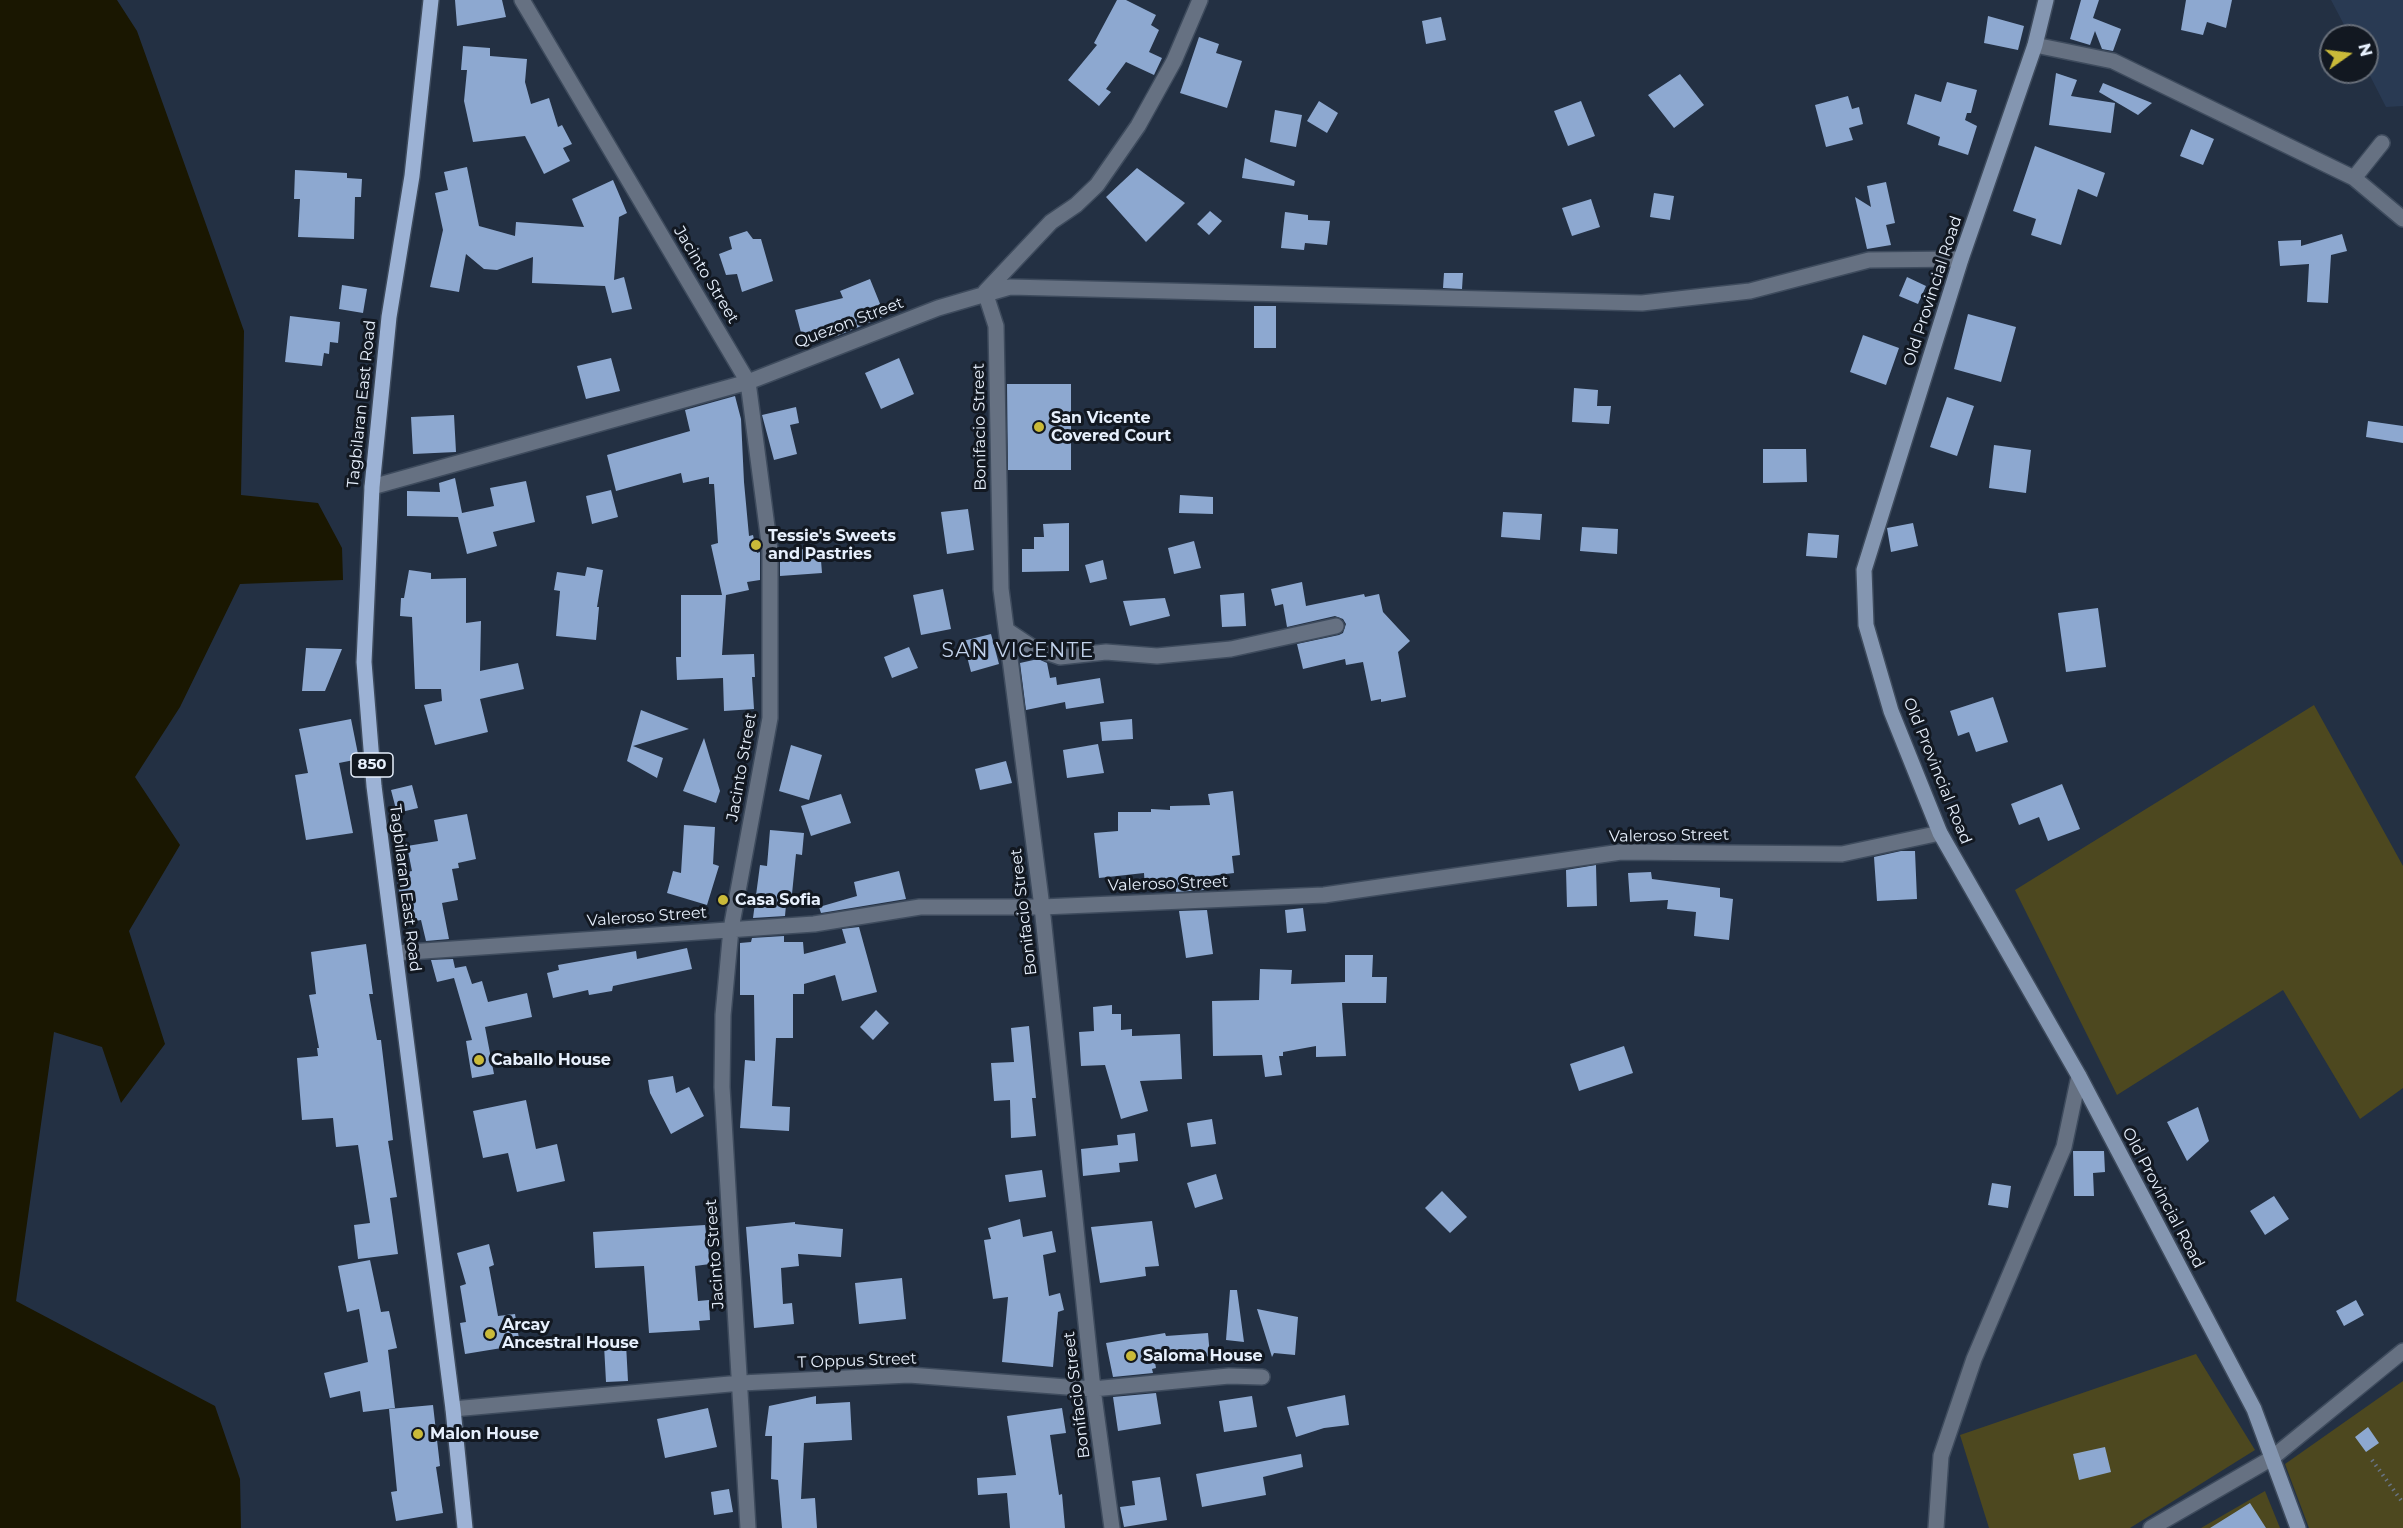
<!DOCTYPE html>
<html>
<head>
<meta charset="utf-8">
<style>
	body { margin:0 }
	#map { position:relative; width:2403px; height:1528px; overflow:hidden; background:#233043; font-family:Montserrat,sans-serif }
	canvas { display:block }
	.north { position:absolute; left:2319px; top:24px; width:60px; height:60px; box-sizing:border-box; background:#121821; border:2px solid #676e79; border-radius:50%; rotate:76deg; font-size:16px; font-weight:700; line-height:24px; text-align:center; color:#e7f0fd }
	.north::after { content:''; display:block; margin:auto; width:21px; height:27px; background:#caba39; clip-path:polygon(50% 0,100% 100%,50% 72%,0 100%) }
</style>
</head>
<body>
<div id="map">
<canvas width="2403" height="1528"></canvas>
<div class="north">N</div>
</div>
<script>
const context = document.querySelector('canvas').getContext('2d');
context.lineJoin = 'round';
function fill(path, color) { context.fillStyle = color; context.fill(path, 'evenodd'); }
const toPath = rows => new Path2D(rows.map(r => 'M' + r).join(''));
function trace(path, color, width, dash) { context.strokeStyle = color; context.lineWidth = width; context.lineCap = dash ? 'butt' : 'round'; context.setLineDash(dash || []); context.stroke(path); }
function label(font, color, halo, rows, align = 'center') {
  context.font = font + ' Montserrat,sans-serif'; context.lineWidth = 6; context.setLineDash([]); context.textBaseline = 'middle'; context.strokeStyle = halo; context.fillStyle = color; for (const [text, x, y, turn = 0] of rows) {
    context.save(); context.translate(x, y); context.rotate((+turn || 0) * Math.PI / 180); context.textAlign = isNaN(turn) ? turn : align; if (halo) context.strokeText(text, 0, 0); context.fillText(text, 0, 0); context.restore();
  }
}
const built = toPath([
	[2331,0,2403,0,2403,106,2386,107,2367,70,2367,36,2350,36]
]);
const green = toPath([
	[2314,705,2403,866,2403,1088,2360,1119,2283,990,2117,1095,2015,890],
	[2196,1354,2255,1450,2130,1528,1989,1528,1960,1435],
	[2403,1381,2403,1528,2309,1528,2285,1464],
	[2265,1491,2280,1528,2201,1528]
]);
const water = toPath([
	[0,0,117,0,137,31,244,331,241,495,318,503,342,548,343,580,240,584,180,707,135,777,180,845,129,931,165,1044,121,1103,102,1047,54,1032,16,1301,215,1406,240,1479,241,1528,0,1528]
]);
const building = toPath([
	[455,0,502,0,506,17,457,26],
	[1117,0,1126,0,1156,15,1151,25,1159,30,1149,52,1162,58,1154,75,1126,62,1106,89,1111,92,1099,106,1068,80,1097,45,1094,43],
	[2081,0,2099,0,2093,18,2121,29,2113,51,2102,49,2095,31,2090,45,2070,39],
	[2186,0,2232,0,2226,28,2207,22,2203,35,2181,30],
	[1988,16,2024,26,2018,50,1984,43],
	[1441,17,1446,40,1426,44,1422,21],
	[1199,37,1219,44,1216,53,1242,61,1227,108,1180,93],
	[463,46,490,48,490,56,527,59,525,82,531,104,549,98,558,127,562,125,572,144,563,148,570,161,544,174,525,136,473,142,464,101,467,70,461,70],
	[2056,73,2077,80,2071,96,2115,103,2111,133,2049,125],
	[1680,74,1704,105,1674,128,1648,95],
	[1947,82,1977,90,1971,113,1967,113,1965,120,1977,126,1968,155,1938,145,1940,137,1907,124,1915,94,1941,102],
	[2103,83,2152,103,2138,115,2099,92],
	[1848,96,1852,109,1859,107,1863,124,1849,128,1853,140,1826,147,1815,105],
	[1319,101,1338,113,1327,133,1307,121],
	[1581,101,1595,136,1568,146,1554,111],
	[1275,110,1302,115,1296,147,1270,142],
	[2191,129,2214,139,2203,165,2180,156],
	[2035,146,2105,173,2097,197,2078,189,2061,245,2031,235,2036,219,2013,211],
	[1245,158,1295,181,1294,186,1242,178],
	[467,167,479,226,515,236,516,222,584,227,572,199,613,180,627,213,619,217,614,280,624,277,632,309,612,313,605,286,532,283,533,257,497,270,484,269,466,254,459,292,430,287,443,230,435,193,448,190,444,172],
	[1137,168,1185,203,1146,242,1106,197],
	[295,170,347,173,347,178,362,179,361,197,355,197,354,239,298,237,300,199,294,199],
	[1886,182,1895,223,1886,225,1891,245,1867,249,1855,197,1871,207,1867,186],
	[1654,193,1674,196,1670,220,1650,217],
	[1591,199,1600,227,1572,236,1562,208],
	[1210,211,1222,221,1209,235,1197,224],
	[1285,212,1308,215,1308,220,1330,221,1327,245,1305,243,1304,250,1281,248],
	[747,231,753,239,761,239,773,281,742,292,737,274,726,275,719,254,732,249,729,237],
	[2342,234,2347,251,2331,255,2328,303,2307,302,2309,264,2280,266,2278,241,2301,240,2301,246],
	[1444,273,1463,273,1462,289,1443,288],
	[1907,277,1926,286,1918,304,1899,296],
	[870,279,885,316,837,336,804,344,795,310,843,298,840,291],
	[342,285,367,289,363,313,339,309],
	[1254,306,1276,306,1276,348,1254,348],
	[1968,314,2016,327,2001,382,1954,369],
	[290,316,340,322,338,343,330,342,329,354,324,353,322,366,285,362],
	[1863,335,1899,348,1886,385,1850,372],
	[611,358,620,391,586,399,577,366],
	[899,358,914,394,881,409,865,373],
	[1007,384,1071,384,1071,470,1008,470],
	[1574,388,1598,390,1597,406,1611,406,1609,424,1572,422],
	[735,396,741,419,744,482,749,536,753,535,757,553,760,552,760,580,747,582,749,590,726,595,722,655,754,654,755,677,752,677,754,709,724,711,723,678,677,680,676,657,681,657,681,595,722,595,711,545,718,543,714,484,709,484,709,477,683,483,681,473,616,491,607,455,690,431,685,410],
	[1947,397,1974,406,1957,456,1930,447],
	[796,407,799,423,790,425,797,454,774,460,762,415],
	[454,415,456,452,413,454,411,417],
	[2368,421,2403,426,2403,443,2366,437],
	[1994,445,2031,450,2026,493,1989,488],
	[1763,449,1806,449,1807,482,1763,483],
	[455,478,462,513,494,506,490,488,526,481,535,522,493,532,497,546,467,554,458,517,407,516,407,491,440,492,439,483],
	[611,490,618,517,592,524,586,496],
	[1180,495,1213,497,1213,514,1179,513],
	[968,509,974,550,947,554,941,512],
	[1503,512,1542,514,1540,540,1501,537],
	[1069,523,1069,571,1022,572,1022,549,1034,549,1034,537,1044,537,1043,524],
	[1913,523,1918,546,1891,552,1887,528],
	[1582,527,1618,529,1617,554,1580,551],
	[1808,533,1839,535,1837,558,1806,556],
	[1194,541,1201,568,1174,574,1168,548],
	[820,548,822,573,780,576,780,551],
	[1103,560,1107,579,1090,583,1085,565],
	[587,567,603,570,597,607,599,607,596,640,556,636,560,591,554,590,557,572,585,576],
	[409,570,431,573,431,579,466,578,466,623,481,621,480,671,518,663,524,689,480,699,488,732,435,745,424,705,442,701,441,689,415,689,412,617,400,616,401,598,404,598],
	[1302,582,1306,606,1364,594,1365,597,1379,594,1383,612,1410,641,1398,652,1406,697,1381,702,1381,699,1371,701,1363,662,1346,665,1345,659,1303,669,1297,644,1339,635,1343,633,1346,624,1343,619,1335,616,1287,627,1283,604,1275,606,1271,589],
	[943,589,951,629,921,635,913,595],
	[1244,593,1246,626,1222,627,1220,595],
	[1165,598,1170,616,1130,626,1123,601],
	[2098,608,2106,667,2066,672,2058,613],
	[991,634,999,664,971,672,963,641],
	[909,647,918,668,892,678,884,657],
	[306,648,342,649,325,691,302,691],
	[1038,659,1047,663,1050,678,1056,677,1057,685,1100,678,1104,703,1066,709,1065,702,1026,710,1020,663],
	[1993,697,2008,742,1976,752,1969,732,1958,736,1950,711],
	[641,710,689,729,633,746,663,758,657,778,627,761],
	[351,719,359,759,339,763,353,833,306,840,295,775,308,773,299,729],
	[1132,719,1133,739,1102,741,1100,722],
	[704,738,720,791,716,803,683,791],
	[1098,744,1104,773,1067,778,1063,750],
	[791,745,822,755,809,800,779,791],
	[1006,761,1012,783,980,790,975,769],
	[2062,784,2080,829,2048,841,2039,817,2019,825,2011,804],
	[412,785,418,808,397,813,391,790],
	[1233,791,1240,855,1232,856,1234,873,1202,877,1204,890,1176,892,1176,889,1145,890,1144,873,1099,878,1094,833,1118,831,1118,812,1151,812,1151,809,1170,810,1170,806,1210,805,1208,794],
	[841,794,851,823,811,836,801,806],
	[467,814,476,859,458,863,459,868,452,869,458,900,442,903,449,939,426,941,421,920,405,923,396,874,412,871,407,846,438,841,434,820],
	[684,825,715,827,713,864,719,866,707,905,667,893,673,871,681,873],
	[770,830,804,833,802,855,796,854,792,894,787,894,785,916,753,918,760,865,767,866],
	[1901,851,1915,851,1917,899,1877,901,1874,857],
	[1596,865,1597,906,1567,907,1566,870],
	[899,871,906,899,821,913,819,907,857,896,854,882],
	[1651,872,1652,879,1720,888,1720,897,1733,899,1729,940,1694,936,1696,912,1667,909,1668,900,1630,902,1628,873],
	[1303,908,1306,931,1287,933,1285,910],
	[1207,910,1213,954,1186,958,1179,911],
	[859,927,877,992,842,1001,835,975,804,984,804,994,793,994,793,1038,776,1038,772,1106,790,1107,789,1131,740,1128,745,1060,755,1061,754,995,740,995,740,943,751,942,752,938,784,936,784,942,803,942,804,954,846,943,842,929],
	[366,944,373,994,369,994,377,1040,381,1040,393,1140,388,1141,397,1197,390,1198,398,1254,358,1259,354,1225,370,1223,358,1145,336,1147,333,1118,302,1120,297,1058,318,1056,317,1048,319,1048,309,995,316,994,311,952],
	[687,948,692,969,613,986,612,991,589,995,588,990,553,998,547,973,559,970,558,965,636,951,637,959],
	[1345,955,1373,955,1372,977,1387,977,1386,1003,1342,1003,1346,1056,1316,1057,1316,1046,1283,1052,1283,1056,1279,1056,1282,1075,1265,1077,1262,1055,1213,1056,1212,1001,1259,1000,1260,969,1292,970,1291,984,1345,982],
	[453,959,455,968,466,966,472,984,482,981,488,1002,527,993,532,1017,485,1027,494,1074,472,1078,466,1041,472,1040,454,978,437,982,431,960],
	[1112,1005,1112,1014,1121,1014,1121,1030,1132,1029,1132,1036,1180,1034,1182,1079,1140,1081,1148,1111,1121,1119,1105,1065,1081,1066,1079,1032,1094,1031,1093,1007],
	[876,1010,889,1023,873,1040,860,1027],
	[1029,1026,1036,1098,1032,1098,1036,1136,1011,1138,1010,1100,994,1101,991,1063,1014,1062,1011,1028],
	[1624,1046,1633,1073,1579,1091,1570,1064],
	[673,1076,676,1093,689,1087,704,1116,671,1134,650,1093,648,1080],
	[526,1100,536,1149,557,1144,565,1181,517,1192,508,1153,483,1158,473,1111],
	[2198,1107,2209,1141,2187,1161,2167,1122],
	[1212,1119,1216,1144,1191,1147,1187,1123],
	[1135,1133,1138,1161,1119,1163,1120,1172,1083,1176,1081,1149,1118,1145,1117,1135],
	[2073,1151,2104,1151,2105,1172,2093,1173,2094,1196,2074,1196],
	[1042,1170,1046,1197,1009,1202,1005,1175],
	[1216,1174,1223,1199,1195,1208,1187,1183],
	[1992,1183,2011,1186,2008,1208,1988,1205],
	[1442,1191,1467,1217,1450,1233,1425,1208],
	[2274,1196,2289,1219,2265,1235,2250,1211],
	[1020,1219,1023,1237,1052,1231,1056,1252,1043,1255,1049,1296,1060,1293,1064,1310,1058,1312,1053,1367,1002,1362,1008,1297,993,1299,984,1240,991,1239,988,1228],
	[1152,1221,1159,1266,1145,1267,1146,1276,1100,1283,1091,1227],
	[795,1222,795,1224,843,1229,841,1257,798,1254,799,1266,781,1268,783,1304,792,1303,794,1324,754,1328,746,1227],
	[705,1225,710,1264,695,1266,698,1301,709,1300,710,1320,699,1321,700,1330,649,1333,644,1266,595,1268,593,1232],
	[489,1244,494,1265,489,1267,498,1316,515,1314,520,1345,465,1354,460,1323,466,1322,460,1286,466,1284,457,1253],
	[370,1260,381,1312,389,1311,397,1348,388,1350,395,1408,363,1412,360,1391,330,1398,324,1373,368,1362,359,1309,347,1312,338,1266],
	[902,1278,906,1319,859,1324,855,1283],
	[1230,1290,1237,1290,1244,1342,1226,1340],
	[2356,1300,2364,1315,2344,1326,2336,1311],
	[1257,1309,1298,1317,1295,1355,1274,1353,1272,1357],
	[1165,1333,1166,1336,1208,1333,1210,1356,1194,1358,1193,1350,1154,1357,1156,1368,1152,1369,1153,1373,1113,1377,1106,1343],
	[626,1344,628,1381,606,1382,604,1345],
	[1156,1393,1161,1424,1118,1431,1113,1397],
	[1345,1395,1349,1425,1324,1428,1296,1437,1287,1407],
	[816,1396,816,1404,850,1402,852,1440,804,1443,801,1499,815,1498,817,1528,782,1528,778,1480,771,1479,772,1436,765,1436,769,1406],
	[1252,1396,1257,1427,1224,1432,1219,1401],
	[433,1405,440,1466,436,1467,443,1513,396,1521,391,1492,397,1491,389,1409],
	[708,1408,717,1447,665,1458,657,1419],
	[1062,1408,1066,1433,1050,1435,1059,1495,1062,1494,1065,1528,1010,1528,1007,1493,978,1495,977,1478,1016,1475,1007,1416],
	[2368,1427,2379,1443,2366,1452,2355,1437],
	[2105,1447,2111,1472,2079,1480,2073,1454],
	[1301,1454,1303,1467,1263,1477,1266,1495,1202,1507,1196,1474],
	[1160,1477,1167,1520,1124,1527,1120,1507,1135,1505,1132,1481],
	[729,1489,733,1512,714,1515,711,1492],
	[2250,1503,2266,1528,2210,1528]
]);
const path = toPath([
	[2372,1460,2403,1503]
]);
const minor = toPath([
	[522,0,748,382,770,550,770,718,731,929,723,1015,722,1087,748,1528],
	[2035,45,2113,61,2354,178,2403,219],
	[2354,178,2382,143],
	[985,292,996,326,1001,589,1042,907,1093,1389,1112,1528],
	[985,292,1051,222,1076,205,1097,185,1138,126,1174,61,1200,0],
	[372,487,748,382,938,308,1010,287,1642,303,1750,291,1869,260,1961,259],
	[1008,631,1032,647,1060,657,1106,652,1157,656,1231,649,1336,626],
	[395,953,814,924,920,907,1042,907,1324,895,1621,852,1842,854,1940,833],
	[453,1409,741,1383,909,1375,1093,1389,1229,1376,1262,1377],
	[1936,1528,1941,1456,1974,1359,2064,1147,2079,1076],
	[2151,1528,2272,1458]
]);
const tertiary = toPath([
	[2272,1458,2403,1351]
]);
const secondary = toPath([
	[2046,0,2035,45,1961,259,1864,570,1866,625,1891,711,1940,833,2079,1076,2254,1409,2298,1528]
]);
const primary = toPath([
	[431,0,412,176,389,317,372,487,364,662,374,786,453,1409,465,1528]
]);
const markers = [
	[1039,427,6,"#caba39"],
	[756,545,6,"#caba39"],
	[723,900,6,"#caba39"],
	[479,1060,6,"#caba39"],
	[490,1334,6,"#caba39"],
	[1131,1356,6,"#caba39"],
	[418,1434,6,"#caba39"]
];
const shields = [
	[372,765,42]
];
const shieldNames = [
	["850",372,765]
];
const streetNames = [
	["Jacinto Street",706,275,59],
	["Old Provincial Road",1933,291,-72],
	["Quezon Street",849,323,-21],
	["Tagbilaran East Road",362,404,-84],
	["Bonifacio Street",980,427,-91],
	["Jacinto Street",742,767,-80],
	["Old Provincial Road",1937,771,68],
	["Valeroso Street",1669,836,-1],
	["Valeroso Street",1168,884,-2],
	["Tagbilaran East Road",405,888,83],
	["Bonifacio Street",1024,912,-97],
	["Valeroso Street",647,917,-4],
	["Old Provincial Road",2163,1198,62],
	["Jacinto Street",715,1254,-94],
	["T Oppus Street",857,1361,-2],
	["Bonifacio Street",1077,1395,-97]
];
const poiNames = [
	["San Vicente",1051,418],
	["Covered Court",1051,436],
	["Tessie's Sweets",768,536],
	["and Pastries",768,554],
	["Casa Sofia",735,900],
	["Caballo House",491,1060],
	["Arcay",502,1325],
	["Ancestral House",502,1343],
	["Saloma House",1143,1356],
	["Malon House",430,1434]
];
const quarterNames = [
	["SAN VICENTE",1018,651]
];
fill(built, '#293a53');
fill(green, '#4d481f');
fill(water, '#1a1701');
fill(building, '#8da8d0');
trace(minor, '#3e4b5d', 18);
trace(tertiary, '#3e4b5d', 18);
trace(secondary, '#3e4b5d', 18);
trace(primary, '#3e4b5d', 18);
trace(path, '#697485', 4, [1.5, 4.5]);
trace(minor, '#667182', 15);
trace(tertiary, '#667182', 15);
trace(secondary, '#8496b1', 15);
trace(primary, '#9cb2d5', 15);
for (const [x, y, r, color] of markers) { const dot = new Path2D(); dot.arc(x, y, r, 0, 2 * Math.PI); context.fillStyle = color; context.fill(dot); trace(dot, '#121821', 2); }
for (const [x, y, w] of shields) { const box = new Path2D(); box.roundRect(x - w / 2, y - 12, w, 24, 4.5); context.fillStyle = '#121821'; context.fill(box); trace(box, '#e7f0fd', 1.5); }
label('bold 15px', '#e7f0fd', null, shieldNames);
label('16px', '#e7f0fd', '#121821', streetNames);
label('bold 16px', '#e7f0fd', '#121821', poiNames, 'left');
context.letterSpacing = '1.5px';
label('20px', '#c2d2eb', '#121821', quarterNames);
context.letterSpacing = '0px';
</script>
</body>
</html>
